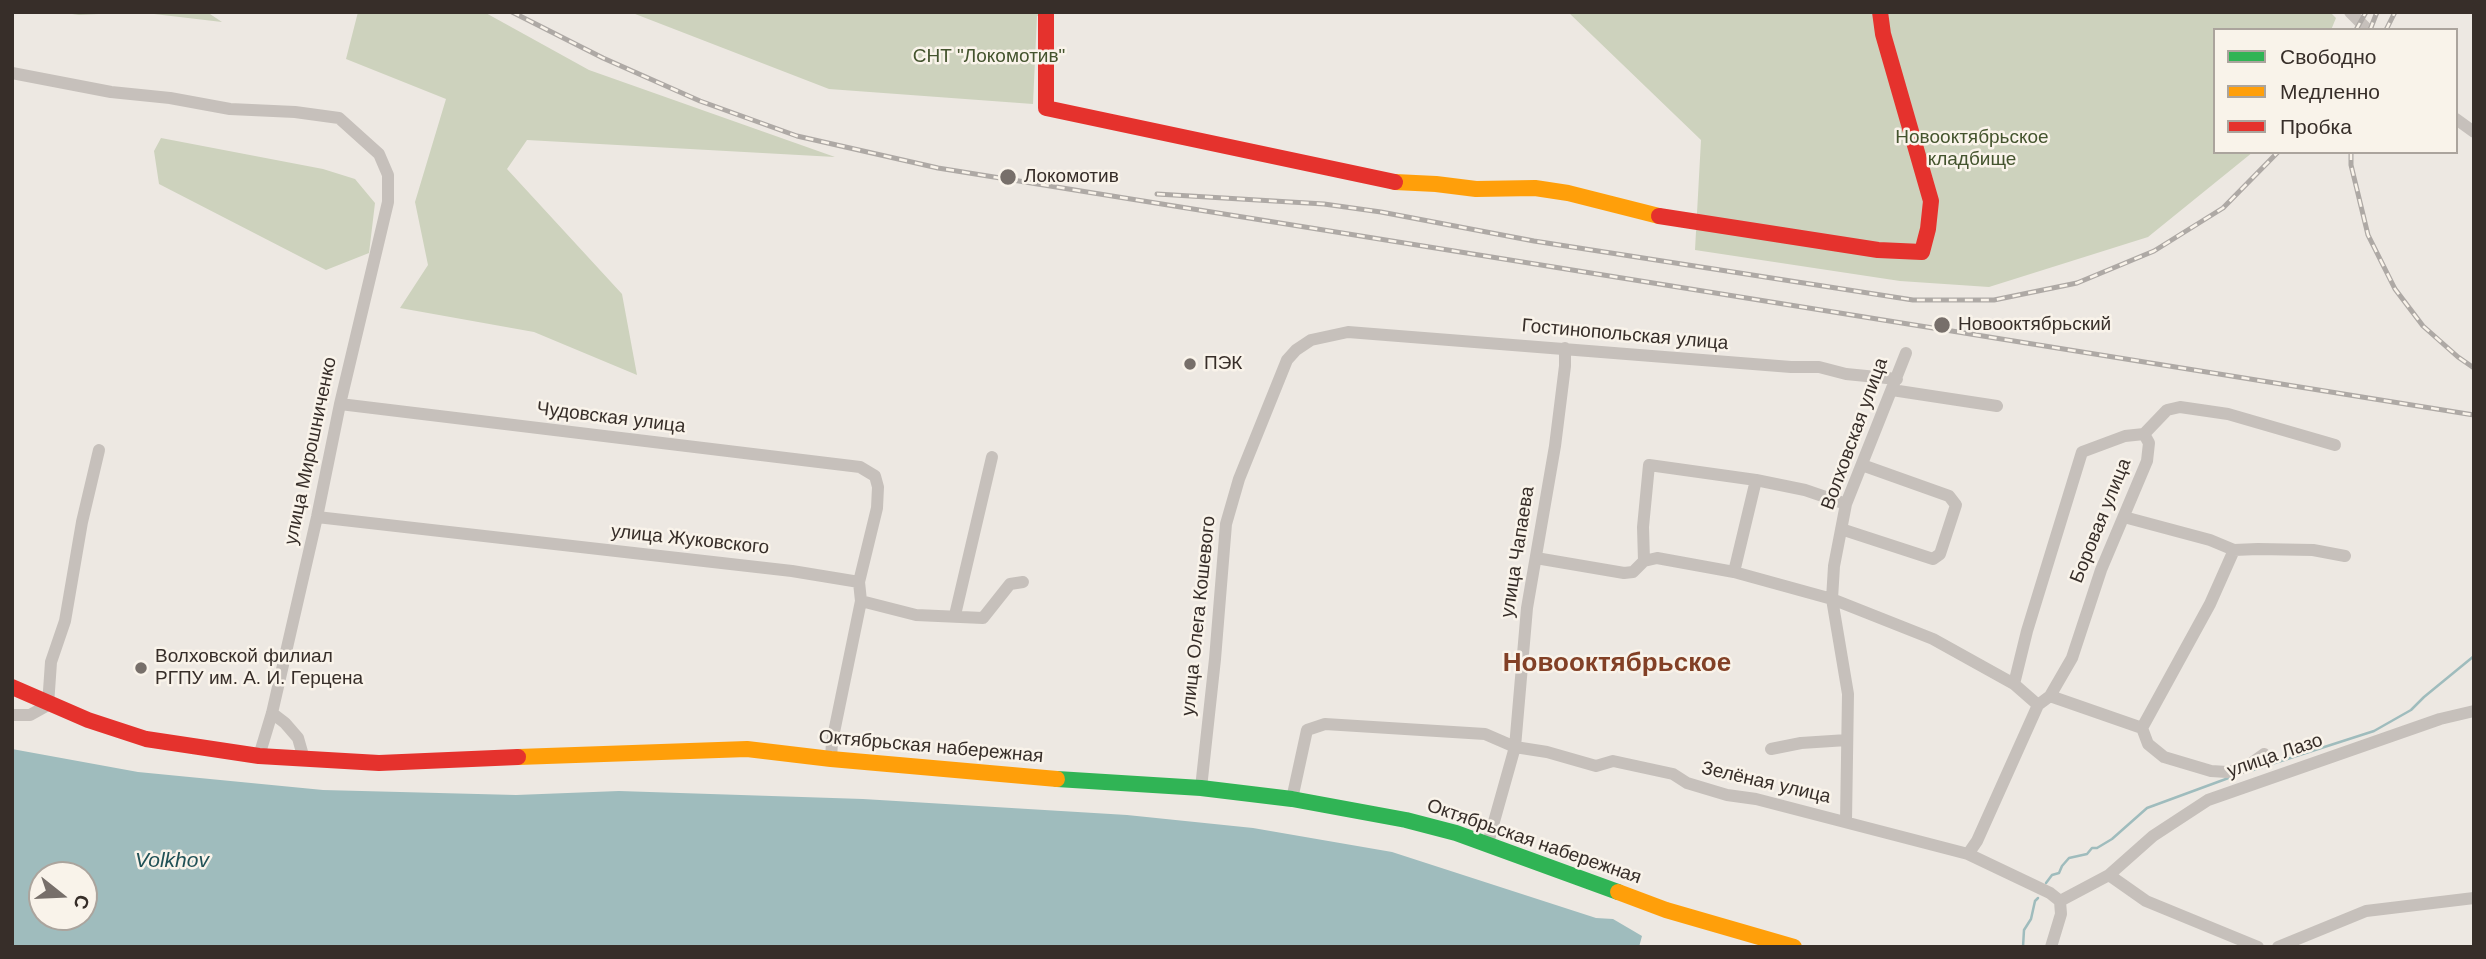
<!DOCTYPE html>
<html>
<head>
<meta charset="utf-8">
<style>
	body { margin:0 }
	#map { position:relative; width:2486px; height:959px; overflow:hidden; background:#ede8e2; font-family:Helvetica,sans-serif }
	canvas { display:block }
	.frame { position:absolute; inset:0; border:14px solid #372e29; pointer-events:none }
	.legend { position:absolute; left:2213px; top:28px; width:245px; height:126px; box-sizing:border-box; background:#f9f3ea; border:2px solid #aba49d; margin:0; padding:9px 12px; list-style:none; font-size:21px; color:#372e29 }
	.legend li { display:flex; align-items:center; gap:14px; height:35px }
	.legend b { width:35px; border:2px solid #aba49d }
	.north { position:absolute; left:28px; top:861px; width:70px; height:70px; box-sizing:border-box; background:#f9f3ea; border:2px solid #aba49d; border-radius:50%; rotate:108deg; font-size:19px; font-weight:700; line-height:28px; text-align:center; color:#372e29 }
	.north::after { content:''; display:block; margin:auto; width:24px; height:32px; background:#776f6a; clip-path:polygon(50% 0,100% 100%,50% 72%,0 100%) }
</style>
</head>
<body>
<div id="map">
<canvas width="2486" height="959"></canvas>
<div class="frame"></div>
<ul class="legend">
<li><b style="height:9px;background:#30b455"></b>Свободно</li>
<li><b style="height:9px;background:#ff9f0a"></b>Медленно</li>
<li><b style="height:9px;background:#e5322d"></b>Пробка</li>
</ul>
<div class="north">С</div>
</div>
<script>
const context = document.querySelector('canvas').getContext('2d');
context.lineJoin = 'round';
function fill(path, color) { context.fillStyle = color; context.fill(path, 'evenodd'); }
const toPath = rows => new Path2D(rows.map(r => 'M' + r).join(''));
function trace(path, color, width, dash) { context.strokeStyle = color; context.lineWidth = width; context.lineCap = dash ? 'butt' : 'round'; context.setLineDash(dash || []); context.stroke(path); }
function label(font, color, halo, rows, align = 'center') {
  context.font = font + ' Helvetica,sans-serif'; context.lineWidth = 5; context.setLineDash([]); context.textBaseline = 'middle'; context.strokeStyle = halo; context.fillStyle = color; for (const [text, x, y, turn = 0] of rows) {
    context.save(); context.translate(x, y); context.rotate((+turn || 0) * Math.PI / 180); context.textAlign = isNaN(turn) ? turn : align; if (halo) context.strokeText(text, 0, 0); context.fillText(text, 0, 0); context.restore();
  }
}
const green = toPath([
	[58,12,207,12,222,22,137,12,79,15],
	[358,12,484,12,589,70,835,157,527,140,507,169,622,294,637,375,534,332,400,308,428,265,415,202,446,99,346,59],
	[630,12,1054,12,1052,15,1037,16,1033,104,829,89],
	[1568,12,2330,12,2336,18,2331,30,2215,30,2215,152,2253,152,2148,237,1989,287,1900,281,1695,250,1701,140],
	[161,138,323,169,355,179,375,203,369,253,326,270,159,184,154,151]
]);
const water = toPath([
	[12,749,138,772,323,790,516,795,619,791,863,799,1127,815,1253,828,1392,852,1596,918,1613,919,1642,936,1639,947,12,947],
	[42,875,84,875,84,917,42,917]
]);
const stream = toPath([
	[2250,771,2374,731,2411,710,2424,697,2474,656],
	[2046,883,2052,875,2059,873,2062,866,2069,858,2087,854,2092,848,2097,848,2112,839,2147,808,2234,776],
	[2023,947,2024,930,2031,919,2035,901,2038,898]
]);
const street = toPath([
	[2350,12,2368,30],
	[12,73,111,92,170,98,230,109,295,112,339,118,379,154,388,175,388,202,340,404,317,517,272,713,259,756],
	[2456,119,2474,132],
	[1892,390,1997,406],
	[340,404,860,467,875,476,878,487,877,508,859,582],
	[2144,434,2167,410,2180,407,2228,414,2335,445],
	[317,517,792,571,859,582,861,601,916,615,983,618,1010,584,1023,582],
	[2124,517,2210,540,2234,550,2258,549,2313,550,2345,556],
	[1841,529,1933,559,1940,554,1956,505,1949,496,1862,465],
	[2234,550,2210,604,2142,728,2148,744,2164,757,2211,771,2227,772,2246,767,2264,754],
	[1536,558,1624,573,1633,572,1644,561,1657,558,1734,572,1832,599,1933,639,2014,684,2038,705],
	[1644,561,1643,527,1649,465,1756,480,1805,490,1846,504],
	[1734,572,1756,480],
	[955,615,992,457],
	[2014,684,2027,631,2082,452,2125,436,2144,434],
	[2050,696,2142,728],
	[272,713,285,723,298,738,304,759],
	[12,715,30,715,48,705,51,662,65,621,82,522,99,450],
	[1771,749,1801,743,1847,740],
	[831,759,832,742,861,601],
	[1201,788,1215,659,1226,524,1239,479,1287,360,1296,350,1311,340,1348,332,1791,367,1819,367,1846,374,1897,379],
	[1292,799,1307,730,1325,724,1485,734,1515,747,1547,752,1596,766,1613,761,1673,774,1687,783,1727,795,1756,799,1968,854,2050,893,2060,901,2109,875,2146,901,2258,947],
	[1846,821,1848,694,1832,599,1834,566,1846,504,1906,353],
	[1488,843,1515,747,1527,608,1555,446,1565,366,1565,348],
	[1968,854,1977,841,2038,705,2050,696,2072,658,2101,570,2147,461,2149,443,2144,434],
	[2109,875,2153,836,2208,800,2440,719,2474,711],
	[2051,947,2061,914,2060,901],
	[2278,947,2366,911,2474,898]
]);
const fast = toPath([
	[1057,779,1201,788,1292,799,1406,820,1456,833,1618,892]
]);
const slow = toPath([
	[1395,182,1436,184,1476,189,1535,188,1568,193,1659,216],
	[518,757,747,749,831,759,1057,779],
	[1618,892,1666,910,1794,947]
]);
const jam = toPath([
	[1046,12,1046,108,1395,182],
	[1659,216,1878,250,1922,252,1928,229,1931,201,1883,34,1880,12],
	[12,687,88,720,146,739,259,756,379,763,518,757]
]);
const rail = toPath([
	[512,12,603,58,700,101,797,136,938,168,2474,415],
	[2356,30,2366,12],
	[2370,30,2377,12],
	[2386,30,2395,12],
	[2351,152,2351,165,2368,235,2395,289,2423,326,2458,357,2474,368],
	[1157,194,1324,204,1381,212,1534,241,1913,300,1994,300,2077,283,2154,251,2223,208,2278,152]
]);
const markers = [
	[1008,177,9,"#776f6a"],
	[1942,325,9,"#776f6a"],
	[1190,364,7,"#776f6a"],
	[141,668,7,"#776f6a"]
];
const parkNames = [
	["СНТ \"Локомотив\"",989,57],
	["Новооктябрьское",1972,138],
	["кладбище",1972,160]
];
const poiNames = [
	["Локомотив",1024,177],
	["Новооктябрьский",1958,325],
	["ПЭК",1204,364],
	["Волховской филиал",155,657],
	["РГПУ им. А. И. Герцена",155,679]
];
const streetNames = [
	["Гостинопольская улица",1625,335,5],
	["Чудовская улица",611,418,7],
	["Волховская улица",1855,434,-70],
	["улица Мирошниченко",311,451,-78],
	["Боровая улица",2101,521,-68],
	["улица Жуковского",690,540,6],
	["улица Чапаева",1518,552,-81],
	["улица Олега Кошевого",1199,616,-84],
	["Октябрьская набережная",931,747,5],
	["улица Лазо",2275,756,-19],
	["Зелёная улица",1766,783,13],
	["Октябрьская набережная",1534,842,19]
];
const waterNames = [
	["Volkhov",172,861]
];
const districtNames = [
	["Новооктябрьское",1617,664]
];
fill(green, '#cdd2bd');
fill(water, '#9fbcbd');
trace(stream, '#9fbcbd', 2.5);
trace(street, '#c6c0bb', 12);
trace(fast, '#30b455', 16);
trace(slow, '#ff9f0a', 16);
trace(jam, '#e5322d', 16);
trace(rail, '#aea9a5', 5);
trace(rail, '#f9f3ea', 2.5, [8]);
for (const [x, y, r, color] of markers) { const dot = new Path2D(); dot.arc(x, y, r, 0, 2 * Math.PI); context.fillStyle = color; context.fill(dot); trace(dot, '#f9f3ea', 2.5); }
label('19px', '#44542e', '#f9f3ea', parkNames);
label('19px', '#372e29', '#f9f3ea', poiNames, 'left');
label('19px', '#372e29', '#f9f3ea', streetNames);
label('italic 21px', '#205156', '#f9f3ea', waterNames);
label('bold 26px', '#824026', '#f9f3ea', districtNames);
</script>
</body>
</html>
